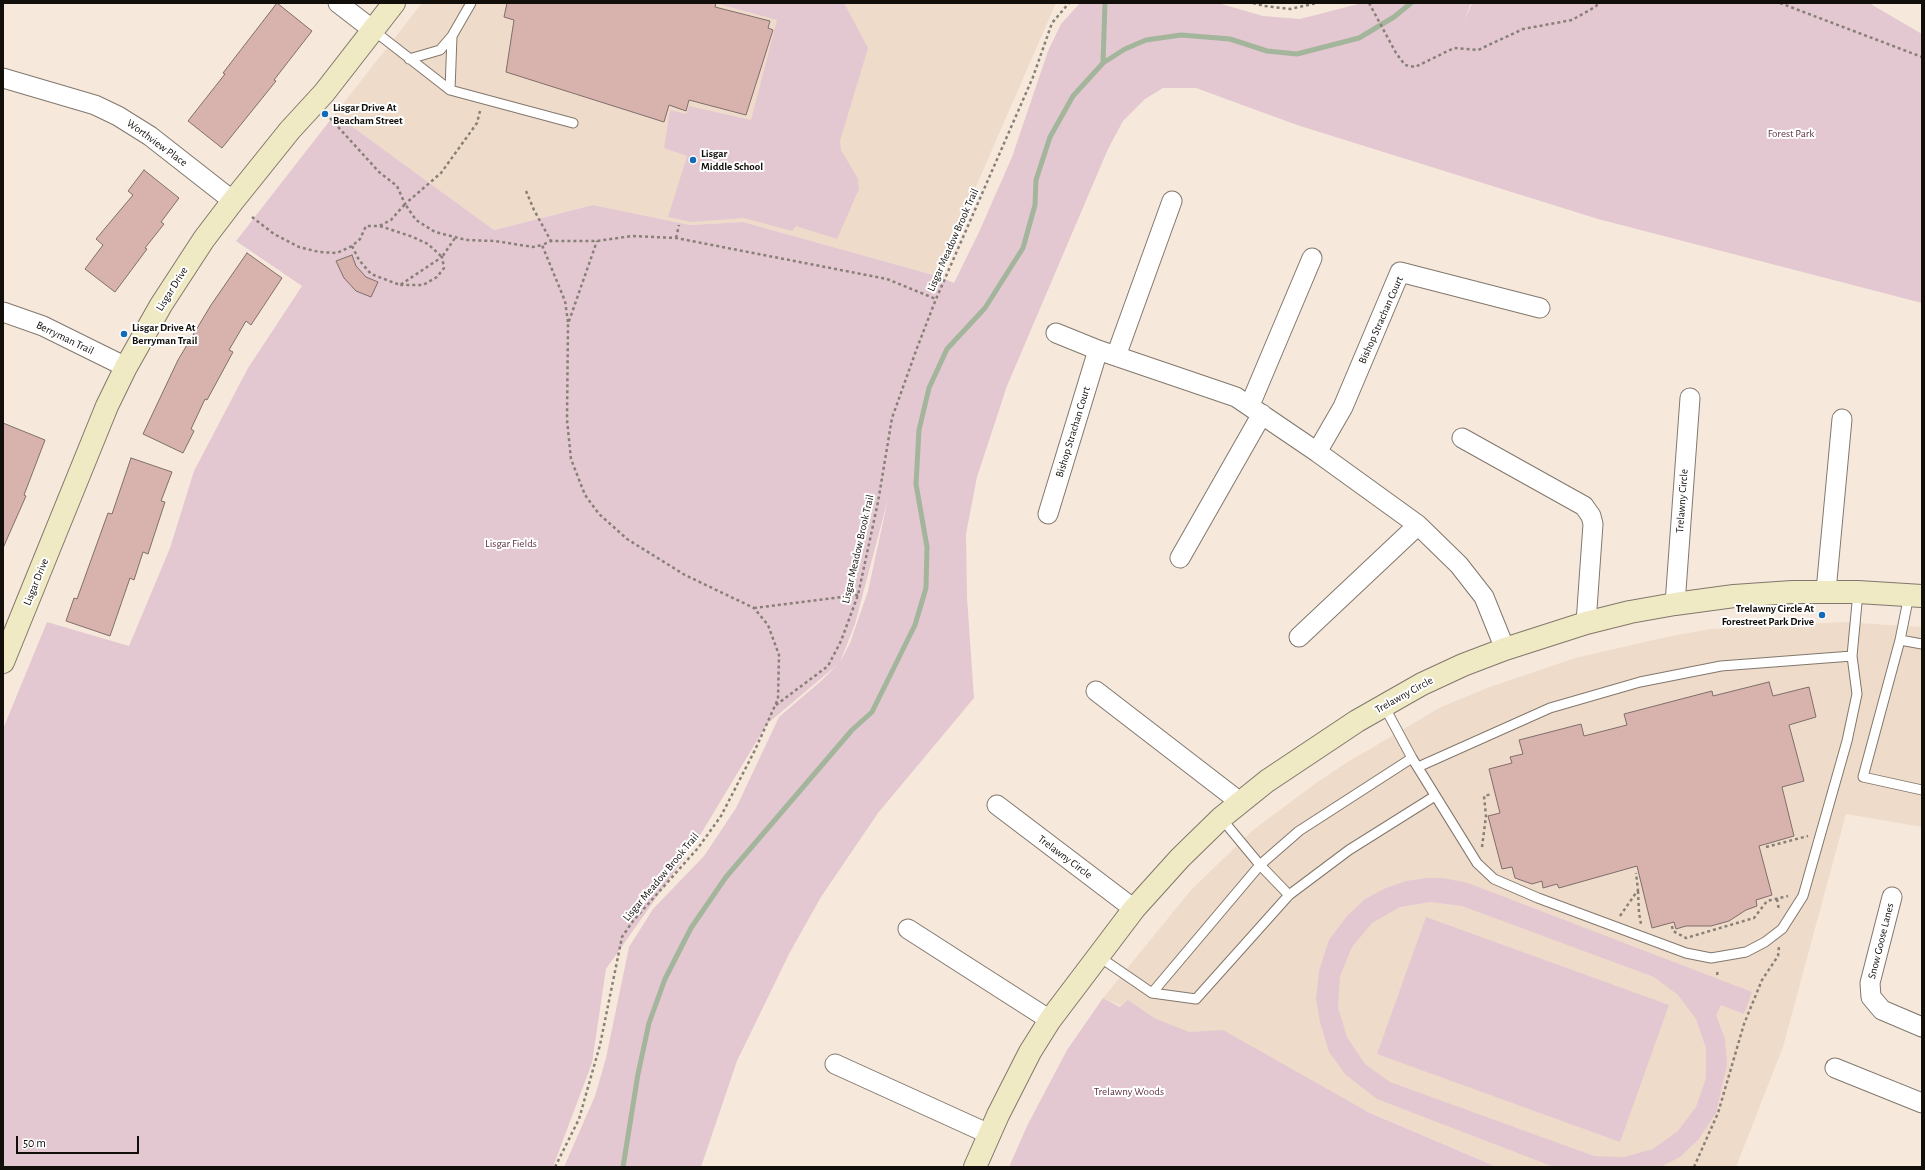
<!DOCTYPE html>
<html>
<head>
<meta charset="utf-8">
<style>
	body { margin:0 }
	#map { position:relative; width:1925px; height:1170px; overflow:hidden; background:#f6e9dc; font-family:"Alegreya Sans",sans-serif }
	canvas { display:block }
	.frame { position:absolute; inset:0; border:4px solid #120e0a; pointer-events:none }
	.scale { position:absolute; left:16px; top:1136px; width:123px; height:18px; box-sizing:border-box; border:2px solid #120e0a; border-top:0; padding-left:5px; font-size:12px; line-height:14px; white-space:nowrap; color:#120e0a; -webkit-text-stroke:3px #fff; paint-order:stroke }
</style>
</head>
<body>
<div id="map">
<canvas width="1925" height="1170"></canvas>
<div class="frame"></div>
<div class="scale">50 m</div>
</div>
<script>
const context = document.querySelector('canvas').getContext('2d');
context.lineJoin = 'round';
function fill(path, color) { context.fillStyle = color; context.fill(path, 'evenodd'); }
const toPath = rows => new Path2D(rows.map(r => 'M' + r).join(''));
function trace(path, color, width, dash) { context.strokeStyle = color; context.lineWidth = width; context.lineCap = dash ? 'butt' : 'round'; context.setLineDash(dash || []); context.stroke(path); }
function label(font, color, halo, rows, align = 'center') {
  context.font = font + ' "Alegreya Sans",sans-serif'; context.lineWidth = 4; context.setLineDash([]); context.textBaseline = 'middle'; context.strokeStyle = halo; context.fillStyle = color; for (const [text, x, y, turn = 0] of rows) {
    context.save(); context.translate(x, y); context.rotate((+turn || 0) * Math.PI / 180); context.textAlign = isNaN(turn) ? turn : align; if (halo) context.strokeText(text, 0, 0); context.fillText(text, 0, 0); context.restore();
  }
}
const built = toPath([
	[422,3,1056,3,937,276,743,222,690,225,593,205,494,230,335,114],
	[1842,622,1922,627,1922,827,1846,814,1783,1047,1736,1167,1497,1167,1103,998,1191,890,1253,830,1316,783,1346,763,1441,707,1487,688,1575,658,1671,636,1711,629]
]);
const green = toPath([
	[720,3,844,3,868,48,840,141,841,150,858,179,859,189,837,239,796,226,792,231,744,218,691,222,668,217,687,156,664,148,670,110,686,114,689,106,751,120,777,20,719,4],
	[1080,3,1218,3,1263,16,1300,19,1362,3,1471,3,1464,22,1472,3,1869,3,1922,34,1922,303,1598,219,1297,125,1196,88,1163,88,1145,99,1123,121,1108,149,1007,386,977,477,966,534,967,597,974,698,878,813,821,897,789,954,737,1061,701,1167,564,1167,595,1096,606,1058,629,947,653,909,704,856,736,808,779,717,821,681,837,665,767,724,699,837,606,969,592,1063,553,1167,3,1167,3,729,47,622,129,646,170,548,194,471,248,368,302,286,236,241,335,114,494,230,593,205,690,225,743,222,937,276,954,283,979,232,1012,157,1048,51,1061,24],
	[888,499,868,591,850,643,840,662,855,624],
	[1427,878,1443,878,1468,883,1752,992,1744,1014,1721,1005,1716,1015,1725,1039,1727,1065,1716,1113,1698,1140,1680,1157,1660,1167,1554,1167,1377,1099,1346,1075,1329,1052,1320,1022,1316,999,1319,971,1329,940,1347,916,1365,899,1386,888,1406,881],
	[1430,902,1462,906,1654,977,1678,995,1696,1019,1706,1048,1706,1078,1696,1107,1678,1131,1653,1149,1624,1157,1594,1156,1390,1082,1365,1064,1347,1037,1338,1007,1340,976,1352,947,1372,923,1400,907],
	[1426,917,1669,1005,1620,1142,1377,1054],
	[1103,998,1120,1007,1128,1000,1154,1018,1189,1032,1223,1030,1368,1112,1497,1167,1009,1167,1027,1126,1067,1050]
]);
const stream = toPath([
	[1103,63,1105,3],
	[623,1167,638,1074,649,1023,665,979,691,928,726,877,852,730,872,712,915,625,926,588,927,547,916,484,919,430,929,388,947,349,985,308,1023,248,1035,205,1036,180,1050,137,1073,96,1103,63,1125,49,1146,40,1181,35,1230,39,1267,51,1297,54,1359,38,1394,17,1411,3]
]);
const building = toPath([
	[277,3,312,31,274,80,276,81,222,148,188,121,225,74,223,73,277,3],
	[507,3,716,3,715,7,770,21,768,28,773,30,746,115,689,100,686,111,669,105,664,122,506,72,514,20,504,17,507,3],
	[144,170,179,198,161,222,164,224,145,248,147,249,115,292,85,269,103,245,96,239,133,195,128,191,144,170],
	[247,253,282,278,251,325,246,321,229,350,233,352,207,400,205,399,191,429,194,431,183,453,143,434,178,360,211,305,247,253],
	[352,255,356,266,366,277,378,282,371,297,356,291,344,278,336,261,352,255],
	[3,423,45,440,24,495,26,496,3,548,3,423],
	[131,458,172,472,161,501,165,502,148,554,143,552,134,580,130,578,110,636,66,621,74,598,77,599,108,513,112,514,131,458],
	[1769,682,1773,696,1809,687,1816,717,1789,725,1804,781,1782,787,1794,836,1759,846,1772,895,1756,900,1757,906,1746,910,1729,921,1711,926,1686,926,1676,929,1674,922,1652,928,1637,866,1559,888,1557,884,1543,888,1542,881,1532,884,1515,878,1512,867,1502,869,1488,816,1500,813,1489,769,1512,763,1510,757,1523,754,1519,740,1581,724,1584,736,1627,725,1624,714,1712,691,1713,696,1769,682]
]);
const path = toPath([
	[1253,3,1265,6,1290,9,1317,3],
	[1369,3,1396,53,1405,65,1415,67,1454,48,1478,50,1523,29,1572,20,1595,7,1599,3],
	[1780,3,1922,57],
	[330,118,379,172,397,186,405,204,441,173,477,123,480,111],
	[526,191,534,210,551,241],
	[252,217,274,234,299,247,319,252,337,253,352,246,360,239,366,226,379,226,391,220,405,204,416,220,435,232,466,240,495,241,533,247,542,245],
	[380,226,413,237,428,244,442,257,455,238],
	[676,238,679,225],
	[352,246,359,260,371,274,400,285,442,257,444,268,437,277,423,285,400,285],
	[568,322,565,301,542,245,551,241,597,241,632,236,676,238,887,279,936,299],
	[754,608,858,595],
	[776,705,828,666,841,641,858,595,878,502,892,418,917,348,936,299,1033,77,1052,23,1069,3],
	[1482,847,1486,816,1484,796,1492,794],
	[1766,847,1808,836],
	[1638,891,1639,913,1641,924],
	[1777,899,1779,910],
	[1620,916,1638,890,1636,873],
	[1672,926,1673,931,1686,938,1754,918,1767,901,1788,896],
	[1717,975,1718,970],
	[555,1167,579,1119,600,1045,622,937,633,921,698,848,721,816,755,750,778,699,779,655,768,625,754,608,685,575,627,539,599,514,585,495,571,459,567,420,568,324,597,241],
	[1694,1167,1718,1113,1744,1024,1762,980,1778,956,1779,947]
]);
const lane = toPath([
	[471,3,452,36,450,90,573,123],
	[373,30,450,90],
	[409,59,440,50,452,36],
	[1909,595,1900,640,1863,777,1922,790],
	[1900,640,1922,644],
	[1384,706,1412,758,1477,863,1494,879,1538,898,1686,953,1711,958,1746,952,1765,942,1782,929,1803,896,1847,741,1857,694,1852,656,1858,592],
	[1418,767,1550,708,1640,682,1721,666,1852,656],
	[1221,818,1260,865,1289,895],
	[1098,956,1152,993,1196,999,1289,895,1349,850,1435,796],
	[1152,993,1260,865,1299,831,1412,758]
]);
const street = toPath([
	[338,3,373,30],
	[3,78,95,105,118,116,150,136,233,201],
	[3,312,43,326,126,367],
	[1056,333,1098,350,1236,397,1317,452,1418,525,1459,565,1484,597,1505,649],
	[1116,356,1172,201],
	[1250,405,1312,258],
	[1462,438,1584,506,1591,516,1593,524,1586,623],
	[1317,452,1343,407,1400,272,1540,308],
	[1048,514,1098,350],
	[1180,558,1262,414],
	[1826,591,1842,419],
	[1675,604,1690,398],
	[1299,637,1418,525],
	[1096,691,1240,802],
	[997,805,1134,909],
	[1892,897,1870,983,1871,997,1882,1010,1922,1027],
	[908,929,1050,1020],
	[835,1064,989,1134],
	[1835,1068,1922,1103]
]);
const secondary = toPath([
	[3,662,107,406,126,367,161,305,204,239,233,201,290,130,324,93,394,3],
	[975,1167,998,1115,1030,1052,1050,1020,1134,909,1180,858,1221,818,1267,781,1357,721,1422,684,1463,665,1505,649,1586,623,1630,612,1675,604,1734,596,1792,592,1858,592,1922,596]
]);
const markers = [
	[325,114,4,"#116bb8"],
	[693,160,4,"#116bb8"],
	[124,334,4,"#116bb8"],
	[1822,615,4,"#116bb8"]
];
const poiNames = [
	["Lisgar Drive At",333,108],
	["Beacham Street",333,121],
	["Lisgar",701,154],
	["Middle School",701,167],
	["Lisgar Drive At",132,328],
	["Berryman Trail",132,341],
	["Trelawny Circle At",1814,609,"right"],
	["Forestreet Park Drive",1814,622,"right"]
];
const parkNames = [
	["Forest Park",1791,134],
	["Lisgar Fields",511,544],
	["Trelawny Woods",1129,1092]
];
const streetNames = [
	["Worthview Place",157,143,36],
	["Lisgar Meadow Brook Trail",953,240,-66],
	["Lisgar Drive",172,289,-58],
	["Bishop Strachan Court",1381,320,-66],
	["Berryman Trail",65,338,26],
	["Bishop Strachan Court",1073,432,-73],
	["Trelawny Circle",1682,501,-86],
	["Lisgar Meadow Brook Trail",858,549,-77],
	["Lisgar Drive",36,582,-68],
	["Trelawny Circle",1404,695,-29],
	["Trelawny Circle",1065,857,37],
	["Lisgar Meadow Brook Trail",661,877,-50],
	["Snow Goose Lanes",1881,941,-76]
];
fill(built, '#efdbca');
fill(green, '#e4c8d1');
trace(stream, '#a3b59a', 5);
fill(building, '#d8b3ad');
trace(building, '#7f6e6b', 1);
trace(lane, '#82776c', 11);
trace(street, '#82776c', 21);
trace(secondary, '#82776c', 24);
trace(path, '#888077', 2.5, [3, 3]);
trace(lane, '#fff', 9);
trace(street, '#fff', 19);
trace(secondary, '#efe9c4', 22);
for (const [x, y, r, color] of markers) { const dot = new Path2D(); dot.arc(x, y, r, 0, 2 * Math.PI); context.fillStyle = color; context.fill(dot); trace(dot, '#fff', 1.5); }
label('bold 11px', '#120e0a', '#fff', poiNames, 'left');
label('11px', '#623246', '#fff', parkNames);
label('11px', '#120e0a', '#fff', streetNames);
</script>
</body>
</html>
